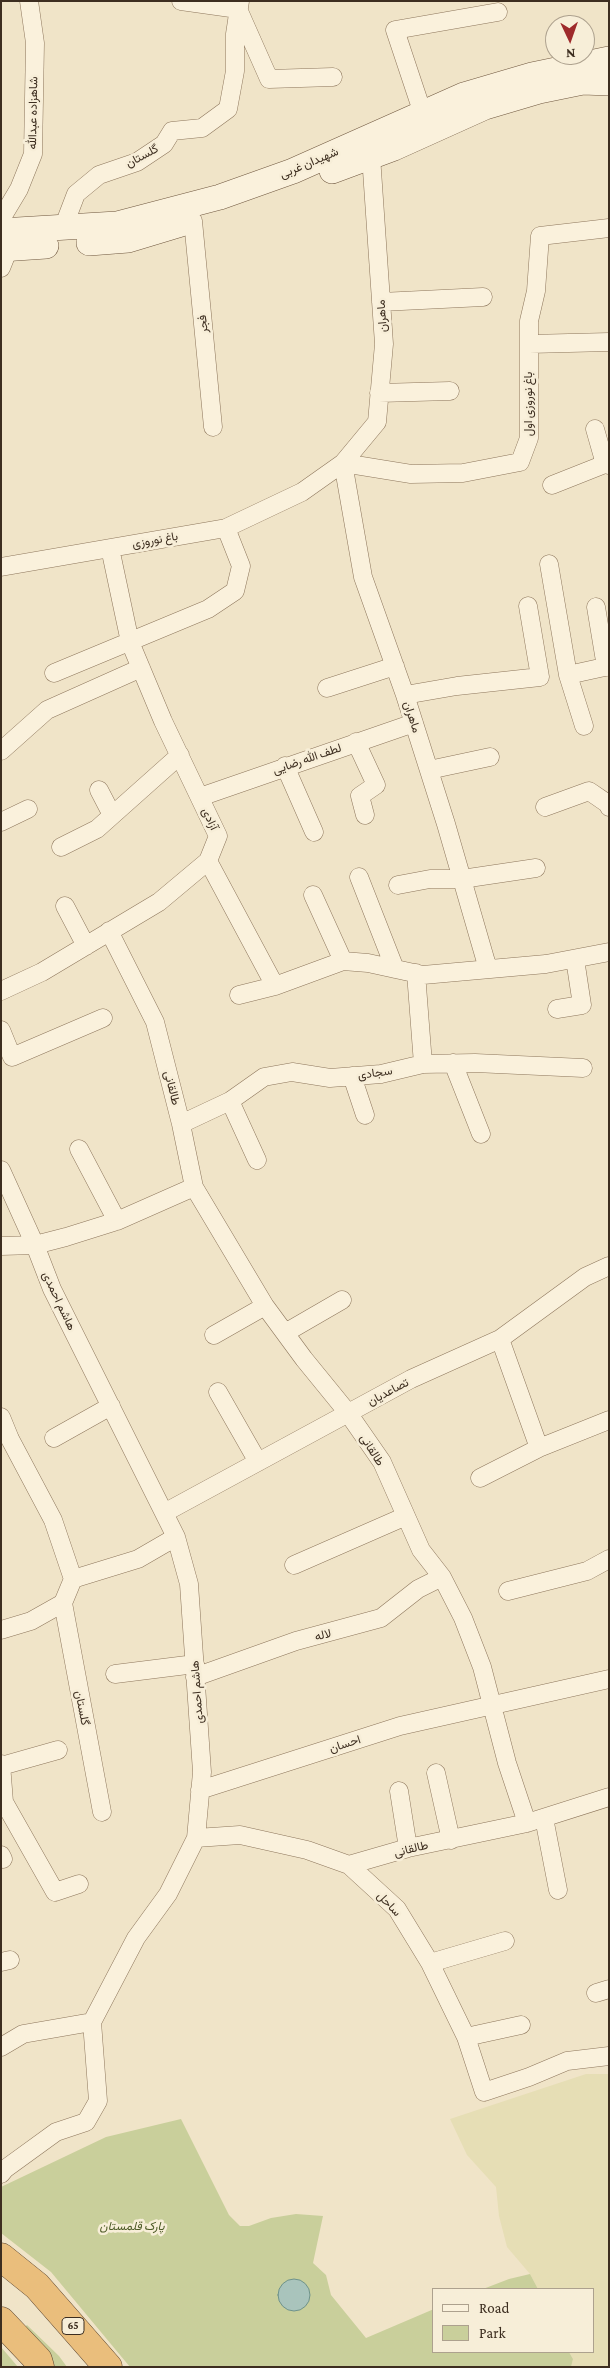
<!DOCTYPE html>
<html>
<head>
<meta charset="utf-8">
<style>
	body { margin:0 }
	#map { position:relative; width:610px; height:2368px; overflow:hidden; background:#f0e4c8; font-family:"Crimson Pro",serif }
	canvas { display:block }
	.frame { position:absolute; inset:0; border:2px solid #3d2e20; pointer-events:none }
	.legend { position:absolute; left:432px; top:2288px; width:162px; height:65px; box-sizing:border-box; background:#f7eed8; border:1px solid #ada18e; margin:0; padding:6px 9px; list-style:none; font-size:15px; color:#3d2e20 }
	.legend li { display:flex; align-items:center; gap:10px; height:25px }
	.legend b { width:25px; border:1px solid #ada18e }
	.north { position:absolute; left:545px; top:15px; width:50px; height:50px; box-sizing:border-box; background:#f7eed8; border:1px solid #ada18e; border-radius:50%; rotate:177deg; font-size:14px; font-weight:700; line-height:20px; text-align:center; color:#3d2e20 }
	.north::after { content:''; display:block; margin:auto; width:18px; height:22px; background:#9e2a2b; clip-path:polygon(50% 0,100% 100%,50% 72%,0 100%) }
</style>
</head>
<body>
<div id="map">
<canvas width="610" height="2368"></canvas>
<div class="frame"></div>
<ul class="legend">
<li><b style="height:6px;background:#faf1dc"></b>Road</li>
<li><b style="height:14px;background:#c9cf9b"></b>Park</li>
</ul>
<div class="north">N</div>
</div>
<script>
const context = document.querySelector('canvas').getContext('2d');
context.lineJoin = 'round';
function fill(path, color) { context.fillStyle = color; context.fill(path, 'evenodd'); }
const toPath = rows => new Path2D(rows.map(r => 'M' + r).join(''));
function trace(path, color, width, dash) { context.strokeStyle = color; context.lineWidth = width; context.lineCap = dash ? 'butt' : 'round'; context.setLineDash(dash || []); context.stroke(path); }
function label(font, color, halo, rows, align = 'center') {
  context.font = font + ' "Crimson Pro",Vazirmatn,serif'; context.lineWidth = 5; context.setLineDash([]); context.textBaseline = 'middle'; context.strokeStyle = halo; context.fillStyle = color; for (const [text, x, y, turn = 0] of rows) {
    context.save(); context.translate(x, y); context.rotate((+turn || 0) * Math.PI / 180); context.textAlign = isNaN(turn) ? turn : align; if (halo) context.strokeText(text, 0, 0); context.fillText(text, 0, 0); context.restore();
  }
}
const farmland = toPath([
	[586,2074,609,2074,609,2367,571,2367,573,2359,569,2352,594,2352,594,2289,538,2289,530,2274,507,2247,499,2216,496,2187,467,2155,450,2119]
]);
const green = toPath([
	[181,2119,229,2215,240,2226,249,2226,271,2218,296,2214,323,2216,313,2263,326,2275,331,2295,366,2338,434,2309,434,2352,569,2352,573,2359,571,2367,130,2367,51,2272,1,2233,1,2187,106,2137],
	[530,2274,538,2289,483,2289,509,2279],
	[27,2325,59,2356,67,2367,42,2367,21,2331],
	[1,2347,18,2367,1,2367]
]);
const water = toPath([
	'278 2295a16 16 0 1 1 32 0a16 16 0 1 1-32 0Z'
]);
const minor = toPath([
	[181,1,238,9,269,79,333,77],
	[423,114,395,30,498,12],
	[1,219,19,189,33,154,35,43,29,1],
	[193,221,213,427],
	[63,228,76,194,99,175,137,162,164,144,172,131,202,128,228,109,235,71,235,34,240,1],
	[1,268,9,248],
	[381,302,483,297],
	[529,344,609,342],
	[379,393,450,391],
	[595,429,605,464],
	[552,485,605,464,609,465],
	[549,564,568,675,584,726],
	[1,567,226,528,302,492,343,463,377,422,384,344,371,156],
	[596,607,606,667],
	[54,673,208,609,235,591,241,566,226,528],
	[568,675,609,666],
	[327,688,395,666],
	[405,695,457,686,540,677,528,606],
	[356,742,376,785,360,796,365,815],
	[1,751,47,710,141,668],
	[285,766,314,832],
	[429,770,490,757],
	[99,790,112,815],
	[200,797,414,723],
	[545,807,589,791,608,804,609,807],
	[1,822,28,809],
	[61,847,97,829,180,755],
	[208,861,275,986],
	[359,877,395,969],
	[398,885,430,879,462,879,536,868],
	[313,895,343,961],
	[65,906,86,946],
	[109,931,155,1022,181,1124,194,1187,265,1306,304,1359,348,1413,382,1462,421,1550,442,1577,463,1618,482,1667,507,1763,527,1823],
	[488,969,446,824,405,695,363,577,343,463,411,474,463,473,520,462,529,438,529,321,536,291,540,236,609,228],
	[416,973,423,1064],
	[1,991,42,972,159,902,208,861,218,836,163,721,130,642,110,548],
	[239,995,275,986,343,961,368,963,423,975,546,964,609,952],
	[557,1009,582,1005,575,959],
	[1,1030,12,1057,103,1018],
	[453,1063,481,1134],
	[352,1076,365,1115],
	[230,1101,257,1160],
	[181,1124,230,1101,264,1077,292,1072,330,1078,381,1074,423,1064,475,1063,583,1068],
	[79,1149,117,1221],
	[1,1170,35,1245,52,1289,176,1537,189,1584,202,1772,196,1838,168,1894,136,1938,92,2022,98,2101,86,2122,56,2132,5,2169,1,2174],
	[1,1246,35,1245,66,1237,117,1221,194,1187],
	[285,1333,342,1300],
	[214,1335,265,1306],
	[500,1339,539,1448],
	[218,1392,258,1462],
	[1,1417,10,1439,53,1520,73,1579],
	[54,1438,111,1406],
	[480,1478,539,1448,609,1420],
	[164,1513,411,1379,500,1339,585,1277,609,1266],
	[294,1565,406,1516],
	[508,1591,587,1571,609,1559],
	[63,1603,102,1812],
	[1,1630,31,1621,63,1603,73,1579,138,1559,176,1537],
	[115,1674,195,1664],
	[195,1677,296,1641,381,1618,418,1589,442,1577],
	[1,1764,4,1802,1,1804],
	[1,1766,58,1750],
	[436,1773,451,1840],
	[200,1790,400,1726,609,1679],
	[399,1791,408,1848],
	[4,1802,55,1892,79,1884],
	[544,1818,558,1890],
	[196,1838,240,1835,307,1850,349,1865,397,1909,430,1963,466,2037,484,2092,529,2077,567,2061,609,2056],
	[1,1855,3,1859],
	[349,1865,408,1848,527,1823,609,1797],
	[1,1962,10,1960],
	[430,1963,505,1941],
	[596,1993,609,1989],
	[466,2037,521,2025],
	[1,2047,23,2034,92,2022]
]);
const secondary = toPath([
	[332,171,394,148,485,107,539,91,583,82,609,83],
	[1,231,117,224,220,197,293,171,464,95,532,75,609,59],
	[89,243,128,240,181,224],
	[1,249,46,246]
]);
const trunk = toPath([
	[1,2257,37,2286,108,2367],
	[1,2321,38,2360,40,2367]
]);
const shields = [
	[73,2326,22]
];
const shieldNames = [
	["65",73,2326]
];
const streetNames = [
	["شاهزاده عبدالله",33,113,-89],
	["گلستان",142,156,-28],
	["شهیدان غربی",309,163,-23],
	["ماهران",382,316,-94],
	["فجر",203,324,-96],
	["باغ نوروزی اول",528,404,-90],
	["باغ نوروزی",155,540,-10],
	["ماهران",412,717,72],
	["لطف الله رضایی",307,759,-19],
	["آزادی",210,819,65],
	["سجادی",375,1073,-8],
	["طالقانی",172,1088,76],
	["هاشم احمدی",59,1301,65],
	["تصاعدیان",388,1392,-28],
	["طالقانی",372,1450,58],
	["لاله",323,1635,-13],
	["هاشم احمدی",197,1692,-94],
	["گلستان",82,1708,79],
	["احسان",345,1744,-18],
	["طالقانی",411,1849,-14],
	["ساحل",389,1904,47]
];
const parkNames = [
	["پارک قلمستان",132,2226]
];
fill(farmland, '#e6deb5');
fill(green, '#c9cf9b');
fill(water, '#a9c4bc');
trace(water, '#6f938a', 1);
trace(minor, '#8d765c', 19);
trace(secondary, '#6f573f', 26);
trace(trunk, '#5b4430', 29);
trace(minor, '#faf1dc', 18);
trace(secondary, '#faf1dc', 25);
trace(trunk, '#eabe7c', 28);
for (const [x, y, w] of shields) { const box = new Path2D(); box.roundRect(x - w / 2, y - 8.5, w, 17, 4); context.fillStyle = '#f7eed8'; context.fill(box); trace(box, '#3d2e20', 1); }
label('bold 11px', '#3d2e20', null, shieldNames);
label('12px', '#3d2e20', '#f7eed8', streetNames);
label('italic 12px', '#4d5a26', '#f7eed8', parkNames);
</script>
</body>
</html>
